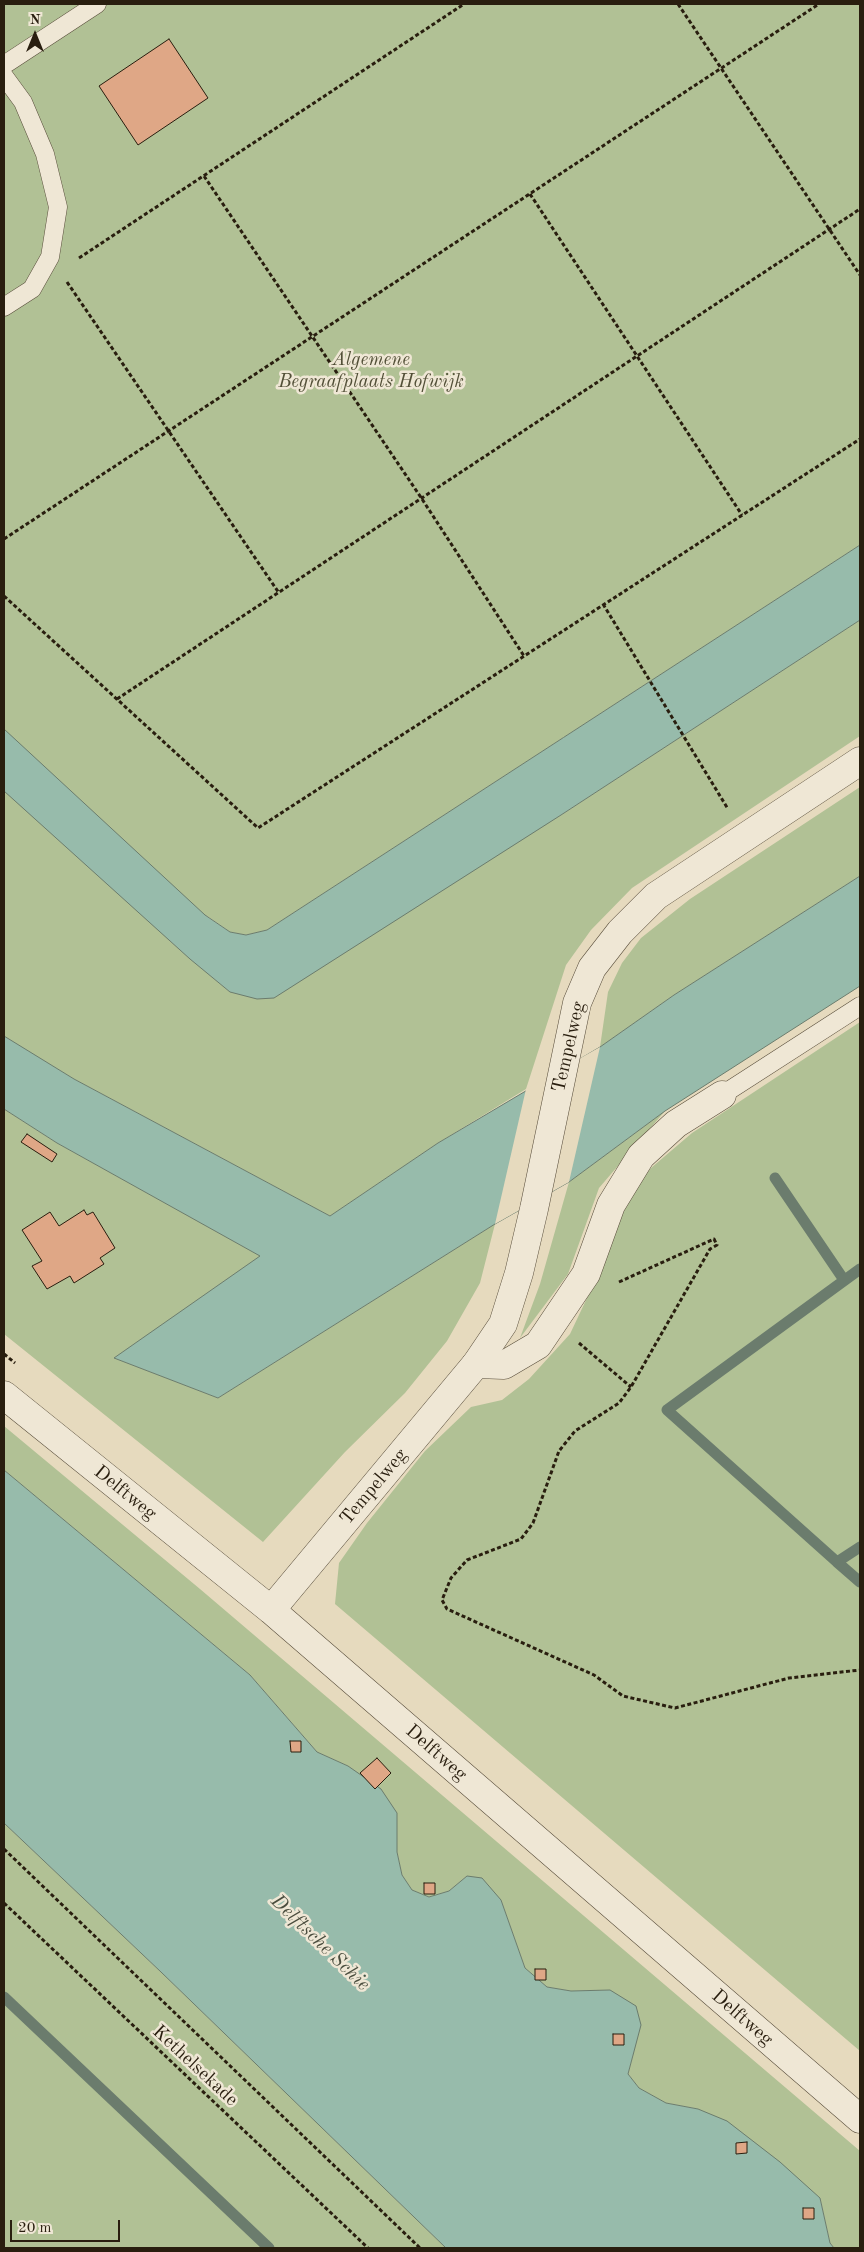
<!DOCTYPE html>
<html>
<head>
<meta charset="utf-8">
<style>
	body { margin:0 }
	#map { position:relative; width:864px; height:2252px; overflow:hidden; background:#e6dabe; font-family:"Old Standard TT",serif }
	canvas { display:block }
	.frame { position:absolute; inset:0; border:5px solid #291e0f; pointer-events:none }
	.north { position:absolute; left:10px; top:10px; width:50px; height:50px; -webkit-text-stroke:4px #efe7d5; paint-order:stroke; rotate:0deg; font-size:14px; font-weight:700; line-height:20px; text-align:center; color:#291e0f }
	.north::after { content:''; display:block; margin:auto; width:18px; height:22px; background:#291e0f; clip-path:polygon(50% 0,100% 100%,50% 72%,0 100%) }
	.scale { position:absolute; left:10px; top:2220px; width:110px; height:22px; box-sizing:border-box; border:2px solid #291e0f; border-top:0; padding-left:6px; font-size:15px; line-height:18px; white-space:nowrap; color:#291e0f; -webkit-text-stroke:4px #efe7d5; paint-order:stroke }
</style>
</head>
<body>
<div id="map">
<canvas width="864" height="2252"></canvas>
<div class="frame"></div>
<div class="north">N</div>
<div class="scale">20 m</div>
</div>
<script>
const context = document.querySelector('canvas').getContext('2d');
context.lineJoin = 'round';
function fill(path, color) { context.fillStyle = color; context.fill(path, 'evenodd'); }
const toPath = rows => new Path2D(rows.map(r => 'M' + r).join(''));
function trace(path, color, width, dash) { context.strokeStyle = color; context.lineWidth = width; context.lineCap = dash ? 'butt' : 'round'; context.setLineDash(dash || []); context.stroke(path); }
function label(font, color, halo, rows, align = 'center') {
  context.font = font + ' "Old Standard TT",serif'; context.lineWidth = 5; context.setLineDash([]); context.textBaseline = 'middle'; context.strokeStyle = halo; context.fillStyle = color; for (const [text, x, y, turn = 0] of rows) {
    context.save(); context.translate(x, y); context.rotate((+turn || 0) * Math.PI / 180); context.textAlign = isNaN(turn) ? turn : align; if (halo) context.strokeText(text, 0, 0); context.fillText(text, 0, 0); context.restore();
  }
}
const green = toPath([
	[4,4,860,4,860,545,267,930,246,935,230,932,207,916,169,940,230,992,561,815,860,620,860,736,632,888,591,930,566,965,526,1089,438,1143,330,1216,74,1079,9,1040,4,1043],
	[860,787,860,876,674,995,600,1047,608,992,622,963,641,938,690,899],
	[860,1022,860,2051,335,1604,339,1563,367,1523,425,1451,471,1407,502,1400,529,1379,570,1334,595,1281,630,1193,651,1168,692,1133],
	[4,1109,57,1143,261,1256,115,1358,218,1398,495,1224,480,1283,447,1341,405,1393,345,1452,263,1542,4,1334],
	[665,1111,599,1188,568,1274,520,1338,540,1284,569,1182],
	[4,1426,200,1589,860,2151,860,2248,834,2248,830,2243,820,2198,698,2109,666,2103,639,2088,628,2074,633,2055,610,1990,571,1991,547,1987,525,1968,501,1900,467,1876,449,1891,429,1897,412,1890,402,1875,397,1852,397,1813,348,1766,317,1752,250,1675,4,1470],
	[4,1823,161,1972,446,2248,4,2248]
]);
const water = toPath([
	[860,545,860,620,561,815,274,998,257,999,230,992,190,959,4,791,4,729,205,915,230,932,246,935,267,930,860,545],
	[860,876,860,986,665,1111,569,1182,495,1224,218,1398,114,1358,260,1256,57,1143,4,1109,4,1036,74,1079,330,1216,438,1143,600,1047,674,995,860,876],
	[4,1470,250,1675,317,1752,348,1766,381,1789,397,1813,397,1852,402,1875,412,1890,429,1897,449,1891,467,1876,482,1878,501,1900,525,1968,547,1987,571,1991,610,1990,636,2006,641,2025,628,2074,639,2088,666,2103,698,2109,727,2121,780,2162,820,2198,830,2243,834,2248,446,2248,161,1972,4,1823,4,1470]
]);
const pier = toPath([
	[600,1047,569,1182,495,1224,526,1089]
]);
const stream = toPath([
	[775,1178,844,1280],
	[860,1547,837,1562,860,1582],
	[837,1562,667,1410,860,1269],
	[4,1997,269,2248]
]);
const building = toPath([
	[169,39,208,98,138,145,99,86,169,39],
	[27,1134,57,1154,52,1162,21,1142,27,1134],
	[84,1210,87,1215,93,1212,115,1248,100,1258,104,1264,74,1283,70,1276,47,1289,32,1266,42,1261,22,1230,50,1212,59,1226,84,1210],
	[290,1741,301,1741,301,1752,291,1752,290,1741],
	[377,1758,391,1773,375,1789,360,1773,377,1758],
	[424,1883,435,1883,435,1894,424,1894,424,1883],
	[535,1969,546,1969,546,1980,535,1980,535,1969],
	[613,2034,624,2034,624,2045,613,2045,613,2034],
	[747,2142,747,2153,736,2154,736,2143,747,2142],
	[803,2208,814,2208,814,2219,803,2219,803,2208]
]);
const path = toPath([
	[678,4,860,275],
	[204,176,422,499,524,656],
	[530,194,742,515],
	[79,258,464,4],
	[67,282,279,593],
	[4,539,819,4],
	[4,596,258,828,860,439],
	[603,604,728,809],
	[117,699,860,209],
	[619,1282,714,1239,717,1245,710,1249,631,1387,619,1403,575,1431,559,1451,533,1523,521,1539,467,1560,451,1578,442,1600,447,1609,594,1675,623,1696,675,1708,789,1678,860,1670],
	[579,1343,631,1387],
	[4,1354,15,1363],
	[4,1849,420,2248],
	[4,1903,368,2248]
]);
const service = toPath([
	[4,65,97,4],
	[4,76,23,102,45,154,58,207,50,257,32,289,4,307],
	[722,1095,860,1006]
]);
const minor = toPath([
	[476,1364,504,1365,538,1345,586,1274,611,1205,641,1156,676,1124,722,1095]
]);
const tertiary = toPath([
	[4,1395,271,1610,860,2119],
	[271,1610,476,1364,503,1324,519,1273,534,1209,577,1003,592,968,620,932,656,896,860,761]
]);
const parkNames = [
	["Algemene",371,360],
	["Begraafplaats Hofwijk",371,382]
];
const streetNames = [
	["Tempelweg",569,1047,-77],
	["Tempelweg",374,1487,-50],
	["Delftweg",125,1493,39],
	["Delftweg",436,1753,41],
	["Delftweg",742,2018,41],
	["Kethelsekade",195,2066,43]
];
const waterNames = [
	["Delftsche Schie",320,1943,44]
];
fill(green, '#b1c195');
fill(water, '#97bbab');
trace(water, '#6b7c6d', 1);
fill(pier, '#e6dabe');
trace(stream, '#6b7c6d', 11);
fill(building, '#dfa786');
trace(building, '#291e0f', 1);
trace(service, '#584d3b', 19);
trace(minor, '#584d3b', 29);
trace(tertiary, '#584d3b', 29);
trace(path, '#291e0f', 3, [4, 2.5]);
trace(service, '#efe7d5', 18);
trace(minor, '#efe7d5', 28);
trace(tertiary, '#efe7d5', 28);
label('italic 19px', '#524f37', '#efe7d5', parkNames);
label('19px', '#291e0f', '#efe7d5', streetNames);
label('italic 20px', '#4a4d3e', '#efe7d5', waterNames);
</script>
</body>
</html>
